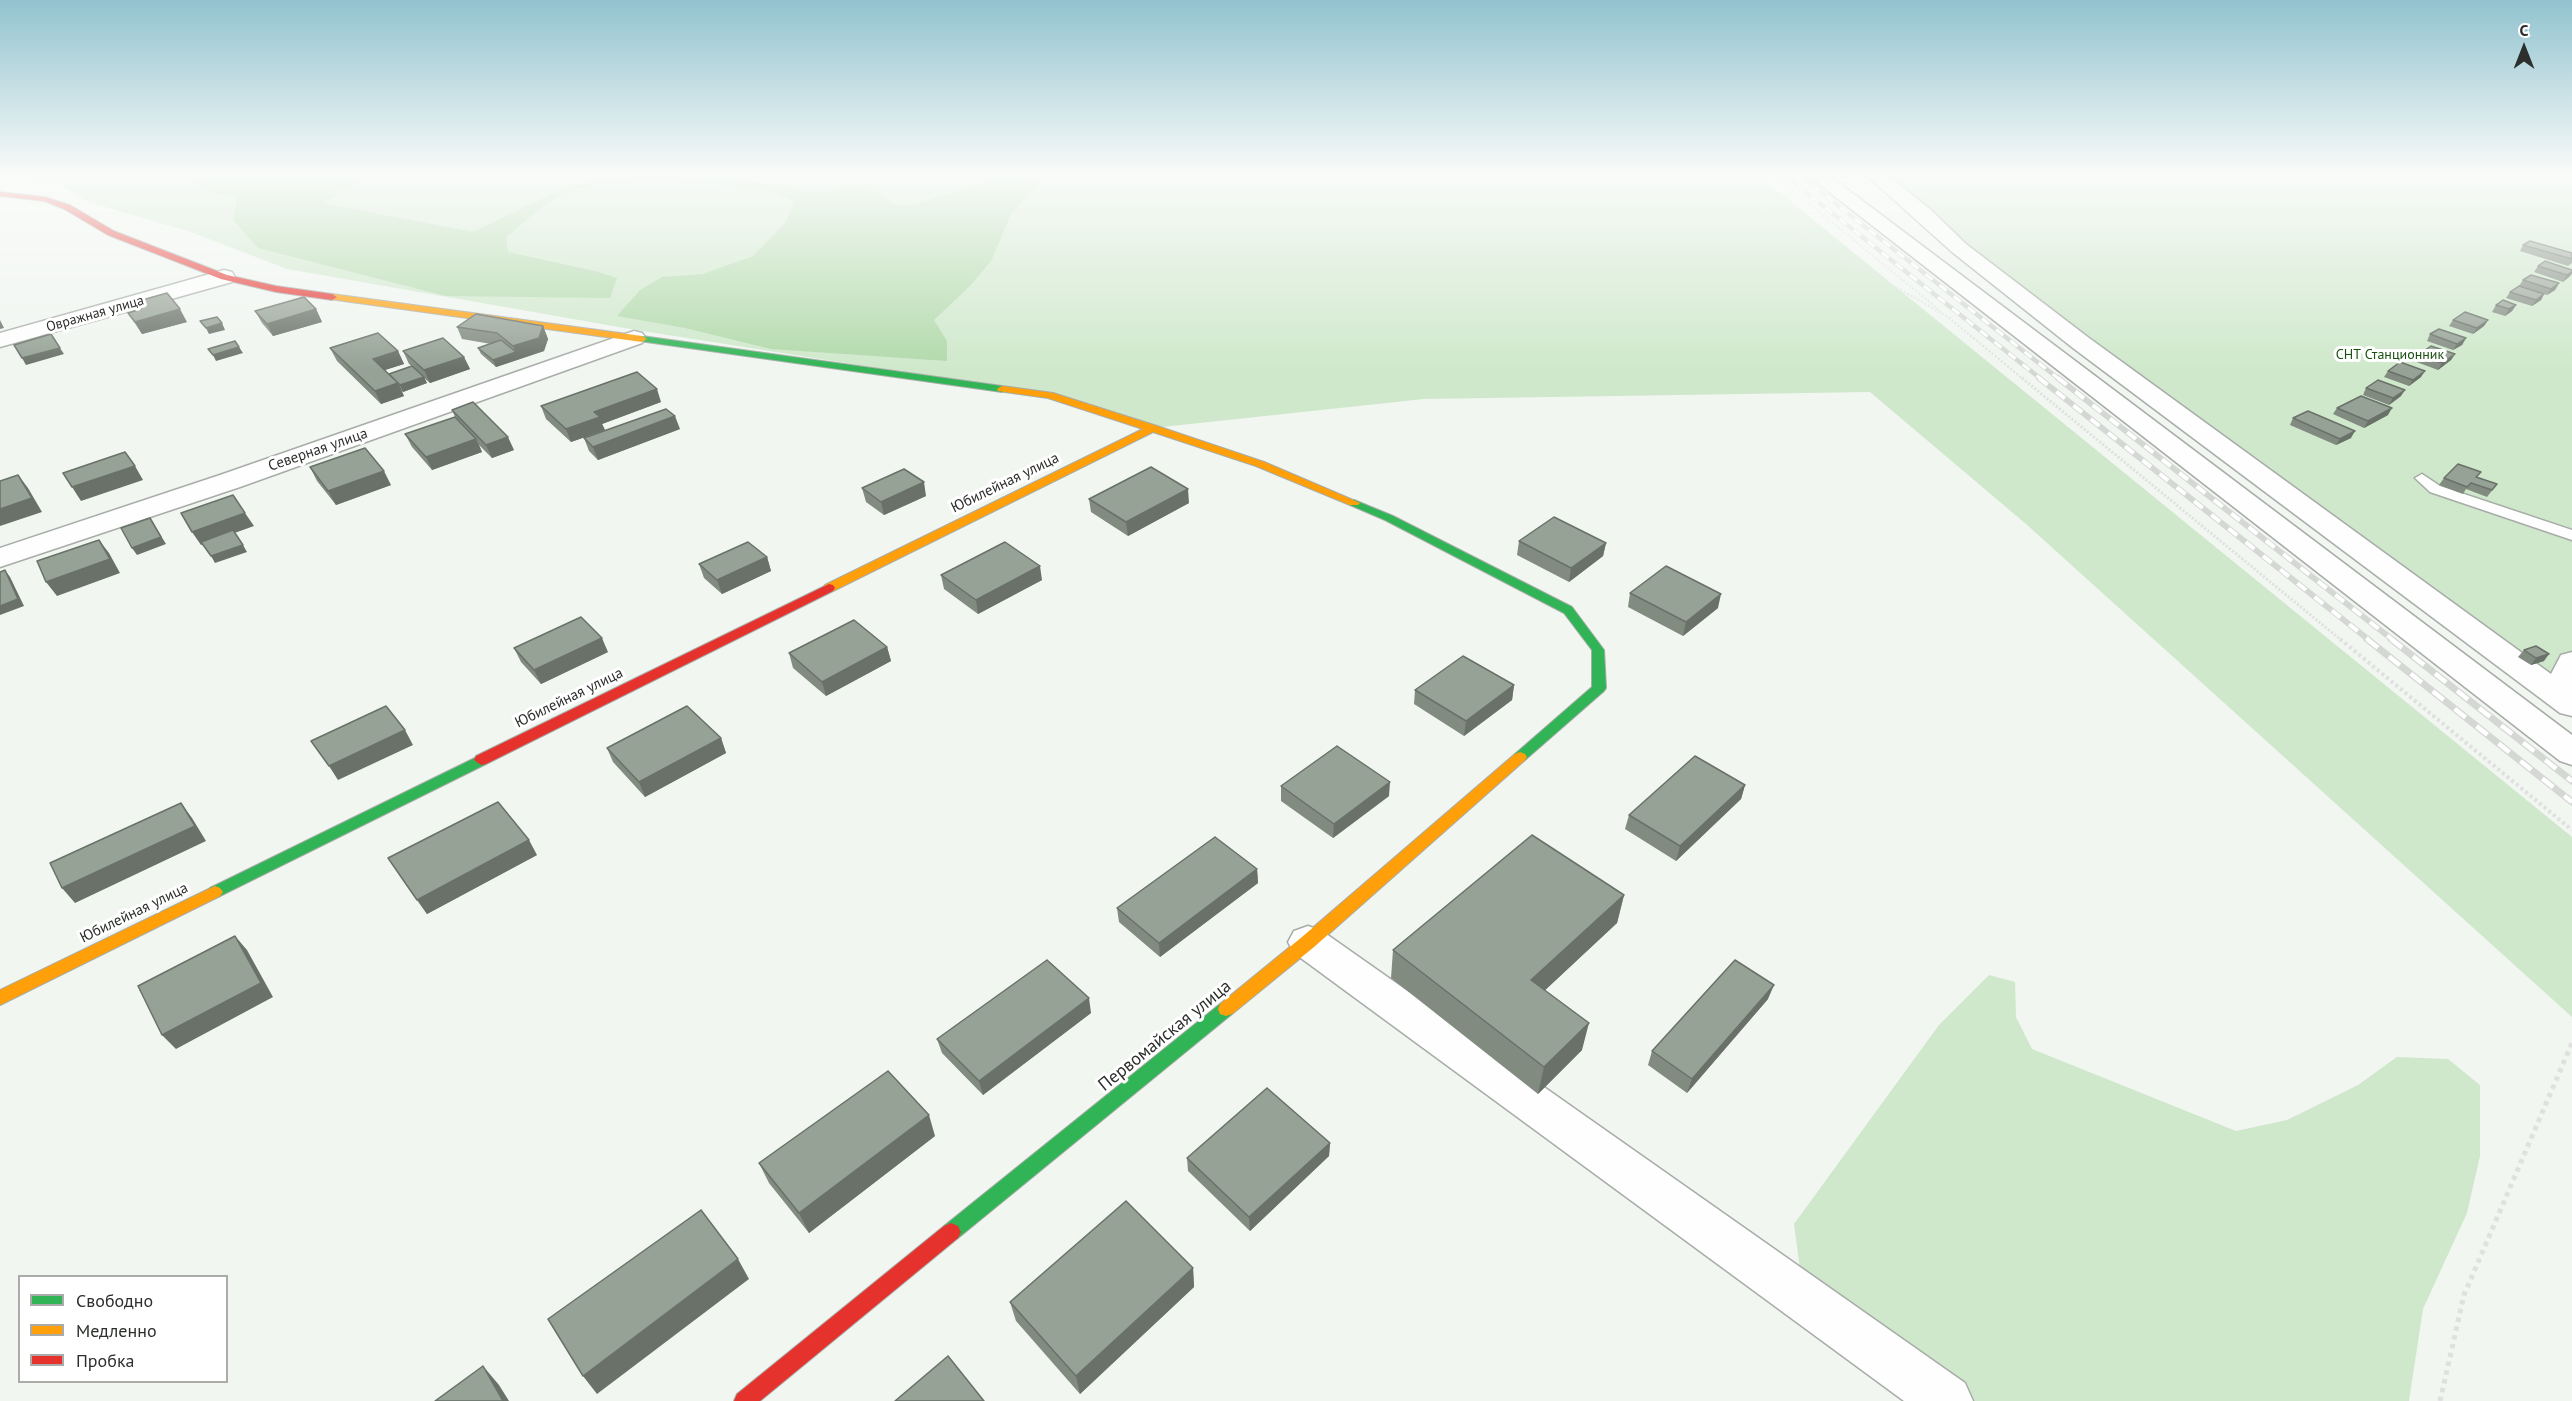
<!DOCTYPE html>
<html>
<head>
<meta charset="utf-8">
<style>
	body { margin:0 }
	#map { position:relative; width:2572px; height:1401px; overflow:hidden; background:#f1f6f1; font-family:"PT Sans",sans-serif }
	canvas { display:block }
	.legend { position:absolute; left:18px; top:1275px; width:210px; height:108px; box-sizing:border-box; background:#fff; border:2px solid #abacaa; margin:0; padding:8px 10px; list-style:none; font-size:18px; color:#2c2f2b }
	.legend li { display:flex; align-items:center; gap:12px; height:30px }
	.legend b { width:30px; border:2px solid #abacaa }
	.north { position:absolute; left:2494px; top:18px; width:60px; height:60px; -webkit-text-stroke:4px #fff; paint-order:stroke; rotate:0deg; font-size:16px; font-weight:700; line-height:24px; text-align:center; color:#2c2f2b }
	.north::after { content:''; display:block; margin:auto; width:21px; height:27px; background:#2c2f2b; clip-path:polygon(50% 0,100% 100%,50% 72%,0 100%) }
</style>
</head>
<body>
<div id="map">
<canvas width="2572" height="1401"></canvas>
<ul class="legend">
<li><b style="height:8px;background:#30b455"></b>Свободно</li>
<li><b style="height:8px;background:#ff9f0a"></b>Медленно</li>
<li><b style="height:8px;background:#e5322d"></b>Пробка</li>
</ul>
<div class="north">С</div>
</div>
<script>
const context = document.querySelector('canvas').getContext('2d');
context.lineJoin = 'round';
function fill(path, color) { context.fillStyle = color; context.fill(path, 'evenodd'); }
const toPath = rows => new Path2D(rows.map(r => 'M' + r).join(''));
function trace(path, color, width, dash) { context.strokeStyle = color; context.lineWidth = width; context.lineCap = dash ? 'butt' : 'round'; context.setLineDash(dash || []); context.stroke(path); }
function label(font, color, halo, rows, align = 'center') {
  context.font = font + ' "PT Sans",sans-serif'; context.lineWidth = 6; context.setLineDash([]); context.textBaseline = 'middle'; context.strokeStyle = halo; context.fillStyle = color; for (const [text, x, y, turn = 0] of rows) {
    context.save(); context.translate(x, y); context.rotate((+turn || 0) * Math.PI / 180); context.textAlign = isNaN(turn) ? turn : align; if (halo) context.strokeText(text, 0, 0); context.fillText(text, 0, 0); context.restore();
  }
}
const green = toPath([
	[12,174,1757,174,2572,837,2572,1017,2026,524,1870,392,1424,399,1153,428,1049,395,636,330,287,269,191,232,91,203,57,183],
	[1882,174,2572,174,2572,716,1947,242],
	[1989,975,2015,982,2016,1017,2032,1049,2236,1131,2287,1120,2358,1085,2397,1057,2448,1059,2480,1085,2480,1156,2467,1213,2423,1309,2409,1401,1951,1401,1800,1269,1794,1224,1939,1025]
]);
const water = toPath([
	[119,174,372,174,323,203,473,232,560,190,629,174,726,177,813,192,869,186,895,205,908,206,976,186,1003,174,1046,174,1011,214,991,261,970,286,934,320,947,341,947,361,771,349,685,328,617,316,640,290,662,277,703,274,753,256,786,222,794,201,769,189,669,181,601,183,564,193,543,206,506,237,508,252,595,271,617,278,610,298,446,296,258,248,233,220,237,196,210,193,191,178,135,179]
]);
const pathFar3 = toPath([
	[1713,174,1804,234,1948,317,2023,379],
	[1773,174,1938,309]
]);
const pathFar2 = toPath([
	[2022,378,2341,640]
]);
const pathFar1 = toPath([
	[2340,639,2572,830]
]);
const path = toPath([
	[2440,1401,2464,1295,2572,1043]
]);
const lane = toPath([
	[2422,474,2440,486,2572,530,2572,540,2430,492,2415,478,2422,474]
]);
const street = toPath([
	[1806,174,1827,174,2572,735,2572,765,2560,761,1806,174],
	[1865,174,1886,174,1931,210,1966,244,2089,338,2551,674,2561,655,2572,652,2572,716,2560,713,2073,348,1952,252,1865,174],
	[224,270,232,272,235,277,232,282,0,347,0,333,224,270],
	[634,331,642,333,646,338,642,343,240,487,0,567,0,548,220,475,634,331],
	[1308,926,1322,931,1965,1383,1973,1401,1904,1401,1294,953,1288,942,1294,931,1308,926]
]);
const fast = toPath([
	[642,336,1002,386,1007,389,1002,392,639,341,639,337,642,336],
	[1354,500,1393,516,1572,607,1604,650,1606,688,1604,691,1525,760,1515,760,1513,757,1515,754,1592,687,1592,650,1564,613,1385,520,1350,505,1350,501,1354,500],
	[481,755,488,760,486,764,220,896,215,898,210,896,207,892,210,888,481,755],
	[1226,1002,1232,1004,1234,1009,1232,1014,958,1238,951,1241,944,1238,941,1232,944,1226,1220,1004,1226,1002]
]);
const slow = toPath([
	[332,294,642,336,647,339,642,342,329,299,329,295,332,294],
	[1002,386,1053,393,1157,426,1264,462,1360,503,1358,505,1350,505,1256,466,1153,432,833,591,825,591,823,588,825,585,1143,429,1048,398,998,391,997,389,1002,386],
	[1520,752,1525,754,1527,757,1525,760,1314,947,1232,1014,1226,1016,1220,1014,1218,1009,1220,1004,1302,937,1515,754,1520,752],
	[215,886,220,888,223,892,220,896,0,1005,0,990,215,886]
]);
const jam = toPath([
	[0,192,45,197,70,205,114,231,227,275,276,286,332,294,337,297,332,300,276,292,221,279,108,235,64,209,44,201,0,196,0,192],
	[829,584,833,585,835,588,833,591,486,764,481,765,474,760,476,756,829,584],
	[951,1223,958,1226,961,1232,958,1238,760,1401,734,1401,737,1394,944,1226,951,1223]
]);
const railFar2 = toPath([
	[1783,174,2041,379],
	[1798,174,2059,379]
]);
const railFar1 = toPath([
	[2039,378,2369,640],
	[2058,378,2393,640]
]);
const rail = toPath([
	[2367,639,2572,802],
	[2391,639,2572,781]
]);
const wall = toPath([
	[2523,245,2572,253,2572,263,2568,266,2520,251],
	[2538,266,2572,270,2572,274,2570,276,2563,282,2534,272],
	[2523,280,2559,283,2555,290,2547,295,2544,294,2541,300,2532,306,2506,298,2510,292,2519,286],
	[135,302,187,322,142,334,128,313,140,309],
	[2496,305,2516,305,2512,311,2505,316,2492,312],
	[316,309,322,322,273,336,262,323,255,311],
	[2453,320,2488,320,2484,326,2473,334,2449,326],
	[543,326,548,339,544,351,496,367,481,354,478,348,491,344,462,339,457,327],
	[2430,334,2466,338,2462,345,2453,350,2427,341],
	[330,348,398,351,404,364,384,370,389,374,414,368,409,364,403,351,464,357,470,369,430,383,424,378,427,383,403,392,401,390,404,396,381,404,337,361],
	[2455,354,2451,360,2438,370,2414,361,2418,355],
	[2388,371,2421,377,2409,386,2384,377],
	[2366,388,2401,396,2389,405,2363,395],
	[661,402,602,424,605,430,571,442,546,419,541,406],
	[2337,408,2388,415,2364,428,2333,414],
	[452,410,514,450,492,458,479,445,482,452,432,470,412,447,405,434,455,417],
	[2293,418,2351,438,2336,445,2290,425],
	[680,429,598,460,589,451,584,438],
	[310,467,391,485,336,505,317,481],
	[2481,472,2477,477,2497,484,2487,497,2466,489,2463,494,2439,485,2444,478],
	[862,488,926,496,884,515,866,502],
	[1089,499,1189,503,1128,536,1091,512],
	[1519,541,1606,543,1603,556,1569,582,1517,555],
	[767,557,771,571,722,594,704,578,699,564],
	[941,575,1042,580,978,614,944,589],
	[1630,593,1718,608,1683,636,1628,607],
	[887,647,891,661,826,696,793,668,789,653],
	[514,648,608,652,541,684,521,662],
	[2524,650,2544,661,2531,665,2518,657],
	[1514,685,1512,700,1464,736,1414,704,1415,690],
	[721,738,726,753,645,797,613,762,607,748],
	[1745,785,1741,799,1676,861,1625,829,1629,815],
	[1281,786,1389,796,1333,838,1281,801],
	[537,855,427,914,388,858],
	[1257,869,1258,883,1160,957,1119,922,1117,908],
	[1624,895,1617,923,1545,990,1582,1050,1538,1094,1391,978,1393,950],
	[1768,999,1687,1093,1648,1065,1652,1051],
	[1091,1013,983,1095,942,1053,937,1039],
	[935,1136,809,1233,769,1183,759,1163],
	[1330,1143,1329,1156,1250,1231,1188,1171,1187,1158],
	[1193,1268,1194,1287,1080,1394,1016,1321,1010,1302]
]);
const shadedWall = toPath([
	[2572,272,2570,276,2563,282,2567,275],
	[2559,283,2555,290,2547,295,2551,289],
	[2544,294,2541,300,2532,306,2536,300],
	[2516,305,2512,311,2505,316,2509,309],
	[180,309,187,322,142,334,135,322],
	[316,309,322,322,273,336,267,324],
	[0,320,4,328,0,329],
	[2488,320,2484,326,2473,334,2477,328],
	[222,323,225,330,209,334,206,328],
	[543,326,548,339,544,351,496,367,493,360,516,352,513,346],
	[2466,338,2462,345,2453,350,2457,344],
	[239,347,243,353,216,361,213,355],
	[60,348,64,354,26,365,22,358],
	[398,351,404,364,379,372,373,359],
	[2455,354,2451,360,2438,370,2442,363],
	[464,357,470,369,430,383,424,370],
	[2425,371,2421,377,2409,386,2413,380],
	[424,377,427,383,403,392,400,385],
	[398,383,404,396,381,404,375,391],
	[657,389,661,402,602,424,605,430,571,442,566,429,594,412],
	[2405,390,2401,396,2389,405,2393,398],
	[2392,408,2388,415,2364,428,2368,421],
	[675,416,680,429,598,460,593,447],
	[2355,431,2351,438,2336,445,2340,439],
	[508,437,514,450,492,458,486,445],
	[476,439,482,452,432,470,426,457],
	[135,466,143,480,81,501,72,487],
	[384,471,391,485,336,505,328,491],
	[18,475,28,488,42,512,0,526,0,509],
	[924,482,926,496,884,515,881,502],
	[1188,489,1189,503,1128,536,1126,522],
	[245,513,254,526,201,545,192,532],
	[150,518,166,544,137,555,132,548],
	[99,540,109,553,120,573,57,596,46,582],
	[1606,543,1603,556,1569,582,1571,568],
	[243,545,247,552,215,563,211,556],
	[767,557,771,571,722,594,717,580],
	[1040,566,1042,580,978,614,976,600],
	[5,570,10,577,24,606,0,615,0,606],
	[1721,594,1718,608,1683,636,1686,622],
	[602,638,608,652,541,684,534,670],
	[887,647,891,661,826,696,822,682],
	[2549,654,2544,661,2531,665,2536,658],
	[1514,685,1512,700,1464,736,1466,721],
	[405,730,413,745,338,780,329,766],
	[721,738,726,753,645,797,639,782],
	[1390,782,1389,796,1333,838,1334,824],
	[1745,785,1741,799,1676,861,1680,846],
	[181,803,192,818,206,841,75,903,62,888],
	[529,840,537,855,427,914,417,900],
	[1257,869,1258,883,1160,957,1159,943],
	[1624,895,1617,923,1526,1008,1531,980],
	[235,936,247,950,273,997,176,1049,162,1035],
	[1774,985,1768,999,1687,1093,1692,1079],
	[1089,998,1091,1013,983,1095,979,1081],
	[1589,1023,1582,1050,1538,1094,1544,1067],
	[929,1115,935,1136,809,1233,799,1213],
	[1330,1143,1329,1156,1250,1231,1249,1217],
	[738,1259,749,1279,597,1394,583,1376],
	[1193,1268,1194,1287,1080,1394,1076,1376],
	[483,1366,499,1385,509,1401,503,1401]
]);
const building = toPath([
	[2530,241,2572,253,2572,259,2523,245,2530,241],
	[2545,261,2572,270,2572,272,2567,275,2538,266,2545,261],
	[2531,275,2559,283,2551,289,2523,280,2531,275],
	[2519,286,2544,294,2536,300,2510,292,2519,286],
	[167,293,180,309,135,322,128,313,141,309,135,302,167,293],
	[304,297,316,309,267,324,255,311,304,297],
	[2503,300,2516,305,2509,309,2496,305,2503,300],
	[2465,312,2488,320,2477,328,2453,320,2465,312],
	[476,314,543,326,539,338,513,346,497,333,457,327,476,314],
	[217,317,222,323,206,328,200,321,217,317],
	[2439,329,2466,338,2457,344,2430,334,2439,329],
	[378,333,398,351,373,359,398,383,375,391,330,348,378,333],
	[51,334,60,348,22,358,14,345,51,334],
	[443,338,464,357,424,370,403,351,443,338],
	[501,340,516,352,493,360,478,348,501,340],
	[235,341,239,347,213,355,208,349,235,341],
	[2431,346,2455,354,2442,363,2418,355,2431,346],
	[2400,362,2425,371,2413,380,2388,371,2400,362],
	[412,366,424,377,400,385,389,374,412,366],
	[637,372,657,389,594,412,600,417,566,429,541,406,637,372],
	[2378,380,2405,390,2393,398,2366,388,2378,380],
	[2361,396,2392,408,2368,421,2337,408,2361,396],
	[473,402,508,437,486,445,452,410,473,402],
	[666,409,675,416,593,447,584,438,666,409],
	[2308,411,2355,431,2340,439,2293,418,2308,411],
	[455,417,476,439,426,457,405,434,455,417],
	[365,448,384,471,328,491,310,467,365,448],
	[125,452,135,466,72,487,63,473,125,452],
	[2458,464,2481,472,2476,477,2497,484,2492,490,2471,483,2467,487,2444,478,2458,464],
	[1151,467,1188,489,1126,522,1089,499,1151,467],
	[904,469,924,482,881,502,862,488,904,469],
	[18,475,32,498,0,509,0,481,18,475],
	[233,495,245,513,192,532,181,513,233,495],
	[1554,517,1606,543,1571,568,1519,541,1554,517],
	[150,518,161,537,132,548,121,528,150,518],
	[233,530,243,545,211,556,201,542,233,530],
	[99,540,110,559,46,582,37,561,99,540],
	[748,542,767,557,717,580,699,564,748,542],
	[1005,542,1040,566,976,600,941,575,1005,542],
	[1666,566,1721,594,1686,622,1630,593,1666,566],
	[5,570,18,599,0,606,0,572,5,570],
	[581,617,602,638,534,670,514,648,581,617],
	[854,620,887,647,822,682,789,653,854,620],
	[2536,646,2549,654,2536,658,2524,650,2536,646],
	[1463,656,1514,685,1466,721,1415,690,1463,656],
	[386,706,405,730,329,766,311,741,386,706],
	[687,706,721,738,639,782,607,748,687,706],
	[1337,746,1390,782,1334,824,1281,786,1337,746],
	[1695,756,1745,785,1680,846,1629,815,1695,756],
	[498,802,529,840,417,900,388,858,498,802],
	[181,803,195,826,62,888,50,863,181,803],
	[1532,835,1624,895,1531,980,1589,1023,1544,1067,1393,950,1532,835],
	[1215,837,1257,869,1159,943,1117,908,1215,837],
	[235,936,261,983,162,1035,138,986,235,936],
	[1047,960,1089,998,979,1081,937,1039,1047,960],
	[1735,960,1774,985,1692,1079,1652,1051,1735,960],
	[888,1071,929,1115,799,1213,759,1163,888,1071],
	[1267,1088,1330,1143,1249,1217,1187,1158,1267,1088],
	[1126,1201,1193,1268,1076,1376,1010,1302,1126,1201],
	[701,1210,738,1259,583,1376,548,1319,701,1210],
	[948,1356,984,1401,895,1401,948,1356],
	[483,1366,503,1401,435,1401,483,1366]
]);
const farStreetnames = [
	["Овражная улица",95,314,-16]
];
const farParknames = [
	["СНТ Станционник",2390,355]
];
const streetNames = [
	["Северная улица",318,450,-19],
	["Юбилейная улица",1005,483,-26],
	["Юбилейная улица",569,698,-26],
	["Юбилейная улица",134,913,-26]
];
const nearStreetnames = [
	["Первомайская улица",1165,1036,-39]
];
fill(green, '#cfe8cb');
fill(water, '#b1d9aa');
trace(lane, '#a8aca8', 3);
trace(street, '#a8aca8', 3);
trace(fast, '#a8aca8', 2);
trace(slow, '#a8aca8', 2);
trace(jam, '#a8aca8', 2);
trace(pathFar3, '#dfe0df', 2, [2, 2]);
trace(pathFar2, '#dfe0df', 3, [2, 2]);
trace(pathFar1, '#dfe0df', 4, [3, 3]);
trace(path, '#dfe0df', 5, [4.5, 4.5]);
fill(lane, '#fdfefd');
fill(street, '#fdfefd');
fill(fast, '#30b455');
fill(slow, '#ff9f0a');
fill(jam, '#e5322d');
trace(railFar2, '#d5d7d5', 4.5);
trace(railFar1, '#d5d7d5', 6);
trace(rail, '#d5d7d5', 7);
trace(railFar2, '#fff', 3, [9]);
trace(railFar1, '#fff', 4, [11]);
trace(rail, '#fff', 4.5, [14]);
fill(wall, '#818b80');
fill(shadedWall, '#697168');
fill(building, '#96a295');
trace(building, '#697168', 1.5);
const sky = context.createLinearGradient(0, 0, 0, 370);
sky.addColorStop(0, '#92c3cf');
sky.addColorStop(0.47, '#f9fbf9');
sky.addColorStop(1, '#f9fbf900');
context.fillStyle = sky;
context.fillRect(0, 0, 2572, 370);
label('14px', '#2c2f2b', '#fff', farStreetnames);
label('14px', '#1b4f11', '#fff', farParknames);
label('15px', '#2c2f2b', '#fff', streetNames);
label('18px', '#2c2f2b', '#fff', nearStreetnames);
</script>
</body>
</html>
